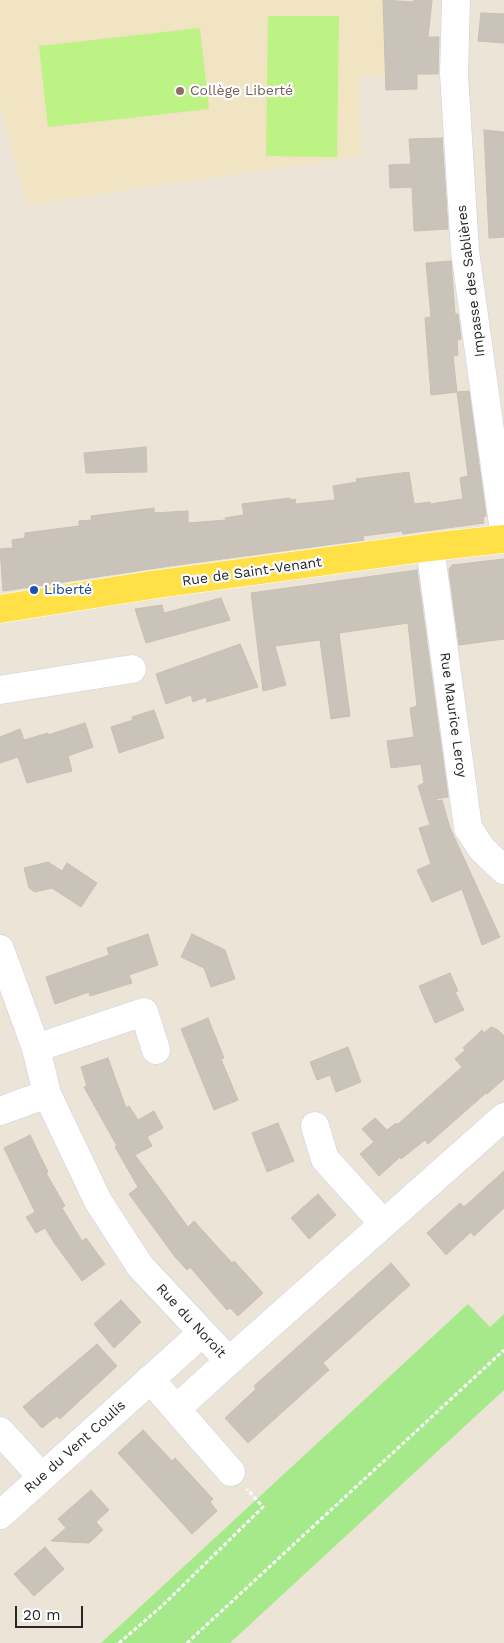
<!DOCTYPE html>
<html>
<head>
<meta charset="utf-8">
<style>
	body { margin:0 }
	#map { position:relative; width:504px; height:1643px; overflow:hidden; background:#ece4d6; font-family:"Work Sans",sans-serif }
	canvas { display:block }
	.scale { position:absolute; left:15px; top:1606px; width:68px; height:22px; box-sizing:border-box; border:2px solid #272727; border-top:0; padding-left:6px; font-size:15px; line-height:18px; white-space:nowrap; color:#272727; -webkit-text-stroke:4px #fff; paint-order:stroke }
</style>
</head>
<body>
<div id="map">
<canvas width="504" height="1643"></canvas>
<div class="scale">20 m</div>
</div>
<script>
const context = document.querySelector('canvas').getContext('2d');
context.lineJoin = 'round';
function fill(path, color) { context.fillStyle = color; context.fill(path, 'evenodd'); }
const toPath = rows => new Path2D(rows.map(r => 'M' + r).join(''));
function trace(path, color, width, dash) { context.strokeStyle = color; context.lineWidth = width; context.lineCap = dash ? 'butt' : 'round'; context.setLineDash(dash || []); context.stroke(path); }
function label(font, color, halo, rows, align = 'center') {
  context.font = font + ' "Work Sans",sans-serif'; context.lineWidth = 4.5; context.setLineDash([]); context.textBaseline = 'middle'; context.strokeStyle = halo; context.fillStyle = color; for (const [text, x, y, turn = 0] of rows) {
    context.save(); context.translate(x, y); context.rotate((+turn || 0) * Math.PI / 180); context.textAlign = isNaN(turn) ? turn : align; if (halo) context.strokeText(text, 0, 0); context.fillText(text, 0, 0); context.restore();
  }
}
const education = toPath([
	[0,0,383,0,386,77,359,77,361,156,27,205,0,106]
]);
const green = toPath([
	[468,1304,490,1327,504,1314,504,1390,230,1643,101,1643]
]);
const pitch = toPath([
	[268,16,339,16,337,157,266,156],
	[200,28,209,109,48,127,39,46]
]);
const building = toPath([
	[383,0,413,2,414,0,432,0,428,37,439,37,438,74,417,74,417,89,386,90,383,0],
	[481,13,504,14,504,43,478,41,481,13],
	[484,130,504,132,504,237,489,238,484,130],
	[442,138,448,229,414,231,412,187,390,188,389,165,411,164,409,139,442,138],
	[451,261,455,314,458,314,461,339,457,340,458,355,453,356,457,392,469,391,486,516,483,517,484,523,403,534,402,531,363,536,364,540,170,566,3,591,0,549,13,548,12,540,25,538,25,533,79,526,79,521,92,520,91,516,154,508,154,513,188,511,188,523,226,520,225,518,244,515,242,504,290,498,290,500,295,499,296,504,335,500,333,486,357,482,356,479,409,472,414,504,430,502,430,504,463,499,460,478,468,476,457,392,431,395,425,318,431,317,426,263,451,261],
	[146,447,147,472,86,473,84,453,146,447],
	[504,559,504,639,459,645,449,570,452,565,504,559],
	[417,570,448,797,436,799,437,801,442,800,450,828,500,937,482,945,462,889,432,902,417,870,431,864,419,828,430,825,418,786,424,783,421,764,391,768,387,741,414,737,410,708,417,706,408,623,339,633,350,716,331,719,320,640,275,646,286,685,263,691,251,593,417,570],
	[221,598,230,620,146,643,135,609,162,605,164,613,221,598],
	[240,644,258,687,207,702,206,697,193,702,191,695,166,704,156,674,240,644],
	[154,710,164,738,119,753,111,727,133,720,132,717,154,710],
	[85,723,93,747,68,756,72,771,27,783,18,757,0,763,0,737,20,729,24,740,48,733,48,735,85,723],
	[48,862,62,871,67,863,97,883,81,907,52,888,35,892,29,888,24,868,48,862],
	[148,934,158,965,129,975,132,983,90,996,89,992,55,1004,46,977,109,955,107,948,148,934],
	[192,934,225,950,235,979,211,987,204,968,181,957,192,934],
	[450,973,458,991,455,992,464,1010,435,1023,419,986,450,973],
	[208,1018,224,1058,221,1059,238,1100,214,1110,181,1029,208,1018],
	[491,1027,498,1030,504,1036,504,1079,487,1094,486,1093,428,1144,425,1140,401,1159,400,1157,379,1176,360,1154,374,1142,362,1129,375,1118,387,1130,396,1123,397,1125,462,1067,455,1059,465,1050,463,1048,482,1030,484,1033,491,1027],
	[348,1047,361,1082,336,1092,330,1075,317,1080,310,1062,348,1047],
	[108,1058,126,1108,129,1106,138,1120,154,1111,163,1128,147,1137,152,1146,135,1155,188,1227,194,1221,232,1263,234,1261,263,1293,238,1316,230,1308,227,1310,190,1267,187,1270,175,1257,129,1194,138,1187,115,1147,117,1146,84,1087,87,1086,81,1067,108,1058],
	[278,1123,294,1161,267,1172,252,1133,278,1123],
	[30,1135,48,1172,46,1173,65,1206,62,1208,82,1241,86,1238,105,1264,82,1281,55,1244,45,1228,36,1233,26,1217,35,1212,4,1148,30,1135],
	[504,1171,504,1208,474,1236,471,1232,446,1255,427,1233,460,1203,464,1207,504,1171],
	[318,1194,336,1215,309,1239,291,1218,318,1194],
	[391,1263,410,1285,323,1363,329,1370,248,1443,225,1418,256,1389,254,1386,391,1263],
	[121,1300,141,1322,114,1348,94,1324,121,1300],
	[97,1344,117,1366,60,1419,57,1416,42,1428,23,1407,97,1344],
	[143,1430,172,1461,175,1458,213,1499,210,1502,217,1511,192,1534,118,1453,143,1430],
	[91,1490,109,1510,96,1522,103,1530,89,1543,51,1541,66,1528,58,1519,91,1490],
	[45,1547,64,1569,34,1596,14,1574,45,1547]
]);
const path = toPath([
	[119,1643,162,1606,263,1507,247,1489],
	[187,1643,504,1350]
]);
const minor = toPath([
	[456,0,454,74,465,251,504,531],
	[430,547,468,828,482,849,504,870],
	[0,690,132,669],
	[0,949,36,1048,47,1094,98,1201,140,1266,229,1361,504,1117],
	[36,1048,144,1012,156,1050],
	[0,1111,47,1094],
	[315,1126,325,1159,384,1224],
	[150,1379,231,1472],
	[176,1409,229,1361],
	[0,1431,42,1477],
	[0,1515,202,1333]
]);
const major = toPath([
	[0,609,151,585,430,547,504,539]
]);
const markers = [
	[180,91,5,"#8d6e63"],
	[34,590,5,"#1a4fb4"]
];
const educationNames = [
	["Collège Liberté",190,91]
];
const streetNames = [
	["Impasse des Sablières",471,281,-97],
	["Rue de Saint-Venant",252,572,-8],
	["Rue Maurice Leroy",453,715,82],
	["Rue du Noroit",191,1321,47],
	["Rue du Vent Coulis",75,1447,-42]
];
const transitNames = [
	["Liberté",44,590]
];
fill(education, '#f0e4c2');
fill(green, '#a5e98b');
fill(pitch, '#bdf285');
fill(building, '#c9c3b9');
trace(building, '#c7c0b0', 1);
trace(minor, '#cbcee2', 29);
trace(major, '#fff', 29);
trace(path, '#fff', 3, [4, 2.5]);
trace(minor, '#fff', 28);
trace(major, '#ffe047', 28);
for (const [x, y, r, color] of markers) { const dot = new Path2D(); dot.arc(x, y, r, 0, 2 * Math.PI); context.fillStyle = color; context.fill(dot); trace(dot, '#fff', 2); }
label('14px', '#785e54', '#fff', educationNames, 'left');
label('14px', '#272727', '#fff', streetNames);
label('14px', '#164399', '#fff', transitNames, 'left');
</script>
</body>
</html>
